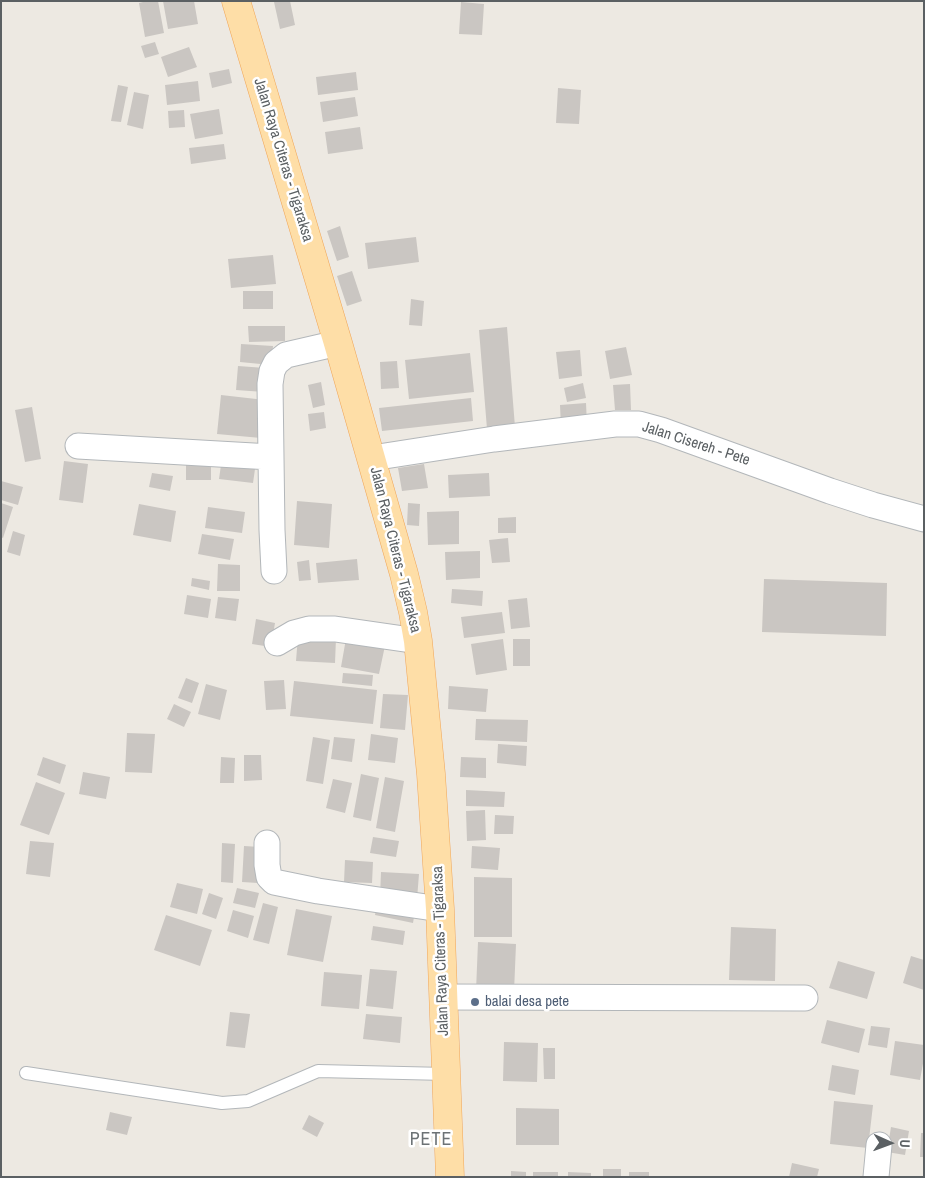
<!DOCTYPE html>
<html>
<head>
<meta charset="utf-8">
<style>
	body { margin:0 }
	#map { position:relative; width:925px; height:1178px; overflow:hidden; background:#ede9e2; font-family:"Archivo Narrow",sans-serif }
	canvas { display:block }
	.frame { position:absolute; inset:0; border:2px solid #5b6063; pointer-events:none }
	.north { position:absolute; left:865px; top:1118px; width:50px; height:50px; -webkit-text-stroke:4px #fff; paint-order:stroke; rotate:92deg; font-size:14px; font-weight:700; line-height:20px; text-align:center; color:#5b6063 }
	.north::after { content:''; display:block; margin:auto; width:18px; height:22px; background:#5b6063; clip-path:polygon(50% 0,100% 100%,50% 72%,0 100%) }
</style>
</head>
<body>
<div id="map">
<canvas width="925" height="1178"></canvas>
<div class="frame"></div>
<div class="north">U</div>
</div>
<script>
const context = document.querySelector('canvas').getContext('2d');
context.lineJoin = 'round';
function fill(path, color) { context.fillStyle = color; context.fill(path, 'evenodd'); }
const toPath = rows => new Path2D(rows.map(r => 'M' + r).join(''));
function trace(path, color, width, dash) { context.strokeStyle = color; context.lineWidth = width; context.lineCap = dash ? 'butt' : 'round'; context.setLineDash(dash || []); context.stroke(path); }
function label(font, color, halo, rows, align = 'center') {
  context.font = font + ' "Archivo Narrow",sans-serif'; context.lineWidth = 5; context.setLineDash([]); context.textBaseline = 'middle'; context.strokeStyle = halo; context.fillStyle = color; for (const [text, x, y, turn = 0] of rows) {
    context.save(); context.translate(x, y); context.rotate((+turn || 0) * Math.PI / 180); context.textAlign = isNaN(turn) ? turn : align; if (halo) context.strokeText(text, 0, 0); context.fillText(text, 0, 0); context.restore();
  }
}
const building = toPath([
	[147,1,158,1,164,33,145,37,139,3],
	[163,1,194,1,198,24,168,29],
	[280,1,290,1,295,25,280,29,274,2],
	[461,2,484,4,482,35,459,34],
	[155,42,159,54,145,58,141,46],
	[189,47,197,67,168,77,161,57],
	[229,69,232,83,212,88,209,73],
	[356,72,358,90,318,95,316,77],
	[198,81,200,101,167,105,165,85],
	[118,85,128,87,121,122,111,121],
	[558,88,581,90,579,124,556,123],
	[134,92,149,95,143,129,127,125],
	[355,97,358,116,323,122,320,102],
	[219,109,223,134,195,139,190,114],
	[184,110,185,127,169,128,168,111],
	[360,127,363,149,328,154,325,132],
	[224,144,226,159,191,164,189,148],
	[340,226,349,257,337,261,327,231],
	[416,237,419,262,368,269,365,243],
	[273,255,276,284,231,288,228,259],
	[352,271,362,301,347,306,337,276],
	[243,291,273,291,273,309,243,309],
	[411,299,424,301,422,326,409,325],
	[248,326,285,326,285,341,249,342],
	[507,327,515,427,487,429,479,330],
	[241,344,273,346,271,365,240,362],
	[626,347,632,375,610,379,605,351],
	[580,350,582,376,559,379,556,352],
	[470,353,474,392,409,399,405,360],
	[397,361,399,388,381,389,380,362],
	[238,366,265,368,264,392,236,390],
	[321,382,325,405,313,408,308,385],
	[583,383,586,398,567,402,564,388],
	[630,384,631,410,615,410,613,385],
	[221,395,265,400,261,438,217,434],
	[471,398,473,421,382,431,379,408],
	[586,403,587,425,561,427,560,405],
	[32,407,41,459,25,462,15,410],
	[324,412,326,428,310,431,308,414],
	[64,461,88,464,83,503,59,500],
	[186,463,211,463,211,480,186,480],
	[424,464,428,488,402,491,398,468],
	[221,465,255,469,253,483,219,479],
	[152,473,173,476,170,491,149,487],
	[489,473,490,496,449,498,448,475],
	[1,481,23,487,18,505,1,500],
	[297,501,332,504,329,548,294,545],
	[1,503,13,507,3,538,1,537],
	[408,503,420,504,419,526,407,525],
	[139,504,176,511,171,542,133,535],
	[208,507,245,512,242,533,205,528],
	[459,511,459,544,428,545,427,512],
	[516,517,516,533,498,533,498,518],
	[13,531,25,535,20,556,7,552],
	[202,534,234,539,230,560,198,554],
	[508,538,510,562,492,563,489,540],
	[480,551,480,578,446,580,445,552],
	[357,559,359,580,318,583,316,563],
	[309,560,311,580,299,581,297,562],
	[218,564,240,565,240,591,217,591],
	[192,578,210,581,209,590,191,586],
	[764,579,887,583,886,636,762,632],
	[452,589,483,591,482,606,451,603],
	[187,595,211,599,208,618,184,614],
	[218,597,239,599,236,621,215,618],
	[527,598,530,627,511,629,508,600],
	[502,612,505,633,464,638,461,617],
	[256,619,275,623,271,647,252,644],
	[347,633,386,641,379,674,341,667],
	[298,636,336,638,335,663,296,661],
	[503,639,507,670,476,675,471,644],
	[513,639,530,639,530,666,513,666],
	[343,673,373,675,372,686,342,683],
	[186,678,199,683,192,703,178,698],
	[284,680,286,709,266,710,264,681],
	[294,681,377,690,373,724,290,716],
	[206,684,227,690,220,720,198,714],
	[449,686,488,689,486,712,448,709],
	[383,694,408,695,405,730,380,728],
	[174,704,191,712,184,727,167,719],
	[476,719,528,720,527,742,475,740],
	[127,733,155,734,152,773,125,772],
	[371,734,398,738,395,763,368,760],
	[313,737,330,740,323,784,306,781],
	[334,737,355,739,352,762,331,759],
	[498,744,527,746,526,766,497,763],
	[244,755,261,755,262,780,244,781],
	[43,757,66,765,60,784,37,775],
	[221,757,235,758,234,783,220,783],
	[461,757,486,758,486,778,460,777],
	[83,772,110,777,106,799,79,794],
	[361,774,379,778,371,821,353,817],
	[385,777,404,781,395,832,376,828],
	[333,779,352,783,345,813,326,808],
	[36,782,65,793,49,835,20,825],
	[466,790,505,792,504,807,466,806],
	[485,810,486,840,467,841,466,811],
	[495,815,514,816,513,834,494,834],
	[373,837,399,841,396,857,370,853],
	[30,841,54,843,50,877,26,874],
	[222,843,235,844,233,883,221,882],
	[244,846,260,847,258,883,242,882],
	[472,846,500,848,498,870,471,868],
	[345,860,373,862,372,883,344,882],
	[381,872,419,874,417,899,380,897],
	[474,877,512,878,512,937,474,937],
	[177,883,203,889,197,914,170,907],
	[237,888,259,893,255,908,233,903],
	[209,893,223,898,216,919,202,914],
	[263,903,278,907,269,944,253,940],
	[377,903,415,911,413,923,375,915],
	[296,909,332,916,323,962,287,955],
	[233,910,254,916,248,938,227,931],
	[166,915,212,930,200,966,154,950],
	[373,926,405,931,403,945,371,940],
	[731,927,776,929,775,981,729,980],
	[478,942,516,944,514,992,476,991],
	[911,956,924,960,924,990,903,983],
	[838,961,875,972,867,999,829,988],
	[370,969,397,971,393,1009,366,1006],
	[324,972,362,975,359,1009,321,1006],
	[230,1012,250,1014,245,1048,226,1046],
	[366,1014,402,1017,400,1043,363,1039],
	[827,1020,865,1029,859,1053,821,1043],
	[871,1026,890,1028,887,1048,868,1045],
	[895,1041,924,1045,924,1058,920,1080,890,1075],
	[504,1042,538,1043,537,1082,503,1081],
	[543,1048,555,1048,555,1079,544,1079],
	[832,1065,859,1070,855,1095,828,1090],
	[834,1101,873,1105,868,1148,830,1144],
	[516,1108,559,1109,559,1145,516,1145],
	[110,1112,132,1117,127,1135,106,1130],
	[309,1115,324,1123,317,1137,302,1129],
	[891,1127,909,1131,905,1155,887,1152],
	[921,1133,924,1133,924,1157,920,1157],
	[792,1163,819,1169,817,1177,789,1177],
	[603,1169,621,1169,621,1177,603,1177],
	[511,1171,526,1172,526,1177,511,1177],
	[533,1172,558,1172,558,1177,533,1177],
	[568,1172,591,1173,591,1177,568,1177],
	[629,1172,649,1172,649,1177,629,1177]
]);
const service = toPath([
	[26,1073,222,1103,248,1101,318,1071,446,1074]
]);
const minor = toPath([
	[78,446,271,457],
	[372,458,494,439,615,424,639,424,661,430,830,491,873,505,924,519],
	[274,571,272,530,270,384,272,371,276,363,286,355,338,343],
	[277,643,294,633,309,629,335,629,418,641],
	[267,843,267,865,269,877,274,882,318,891,440,909],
	[443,997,805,998],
	[876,1177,879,1145]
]);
const primary = toPath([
	[236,1,338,343,404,574,413,612,418,641,431,774,440,909,450,1177]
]);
const markers = [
	[475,1002,5,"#5c6f8a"]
];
const streetNames = [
	["Jalan Raya Citeras - Tigaraksa",283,160,73],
	["Jalan Cisereh - Pete",696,444,18],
	["Jalan Raya Citeras - Tigaraksa",395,550,76],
	["Jalan Raya Citeras - Tigaraksa",441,951,-92]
];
const serviceNames = [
	["balai desa pete",485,1002]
];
const quarterNames = [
	["PETE",431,1140]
];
fill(building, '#cac6c2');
trace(service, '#b3b7ba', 14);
trace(minor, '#b3b7ba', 27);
trace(primary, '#f0a659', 29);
trace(service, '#fff', 12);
trace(minor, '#fff', 25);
trace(primary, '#fedea7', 28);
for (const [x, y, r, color] of markers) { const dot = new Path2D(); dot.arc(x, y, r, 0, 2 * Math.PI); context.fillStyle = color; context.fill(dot); trace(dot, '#fff', 2); }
label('15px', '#5b6063', '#fff', streetNames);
label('15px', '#4e5e75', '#fff', serviceNames, 'left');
context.letterSpacing = '1px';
label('18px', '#6c7275', '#fff', quarterNames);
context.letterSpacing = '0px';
</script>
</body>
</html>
